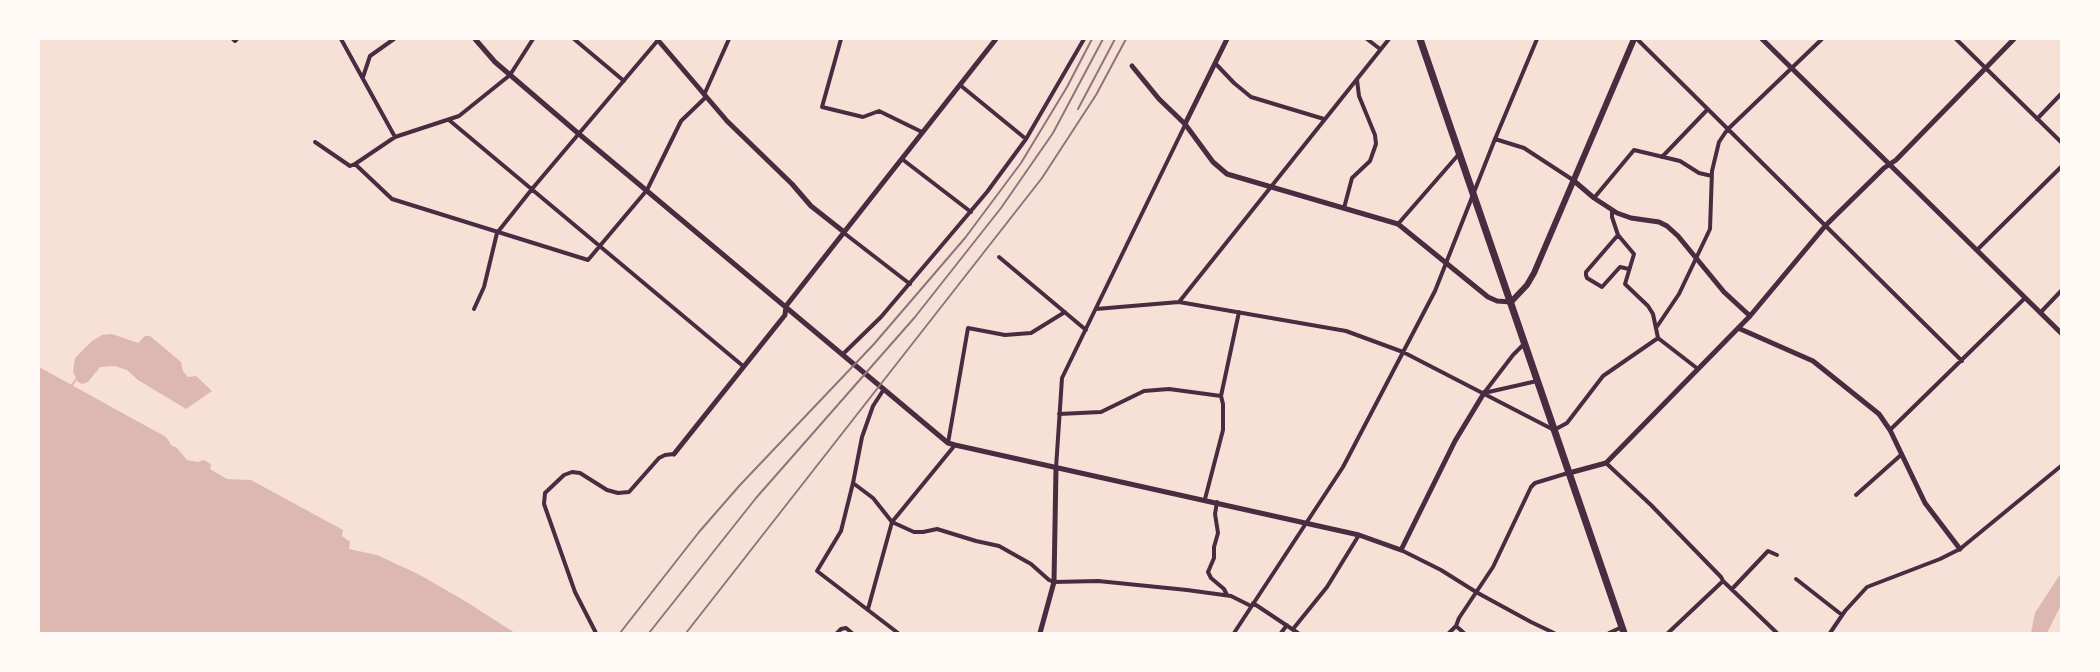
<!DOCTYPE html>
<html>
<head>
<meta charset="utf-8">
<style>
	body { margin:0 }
	#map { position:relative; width:2100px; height:672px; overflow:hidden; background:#f7e1d7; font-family:Mulish,sans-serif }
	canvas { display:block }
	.frame { position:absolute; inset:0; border:40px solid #fffaf5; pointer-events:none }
</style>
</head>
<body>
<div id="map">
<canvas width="2100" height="672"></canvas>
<div class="frame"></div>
</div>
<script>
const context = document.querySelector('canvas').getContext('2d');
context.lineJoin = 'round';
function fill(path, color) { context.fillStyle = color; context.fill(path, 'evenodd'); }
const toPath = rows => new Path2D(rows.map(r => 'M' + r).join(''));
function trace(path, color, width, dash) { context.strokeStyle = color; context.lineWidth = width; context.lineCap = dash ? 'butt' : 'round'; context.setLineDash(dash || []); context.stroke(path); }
const water = toPath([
	[112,334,138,343,145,336,150,336,181,362,183,371,188,377,196,376,212,391,186,409,138,380,127,370,115,366,100,367,88,382,82,384,78,382,73,372,75,358,92,341,102,335],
	[39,367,166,437,172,446,176,447,187,460,198,462,204,460,211,464,210,469,227,479,251,480,343,530,342,536,350,542,349,549,377,555,418,574,465,601,515,633,39,633],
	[2061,573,2061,605,2047,633,2031,633,2035,613]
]);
const stream = toPath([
	[70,388,77,378]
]);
const minor = toPath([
	[233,39,235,41,237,39],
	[341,39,395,137],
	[574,39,624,81],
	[841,39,822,107,863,117,879,111,922,132],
	[1367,39,1380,49],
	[1637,39,1962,361],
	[1956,39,2061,142],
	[1215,63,1234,83,1251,97,1324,119],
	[363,77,370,56,394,39],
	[960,85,1026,139],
	[704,95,729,39],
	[2037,119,2061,94],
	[449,120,743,366],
	[1495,139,1524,148,1573,180],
	[315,142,350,166,355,164,392,199,588,260,647,190,681,121,706,97],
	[1662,157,1707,110],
	[902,159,971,212],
	[355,164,395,137,459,116,510,75,533,39],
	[1594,198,1634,150,1680,161,1699,173,1712,176],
	[1344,208,1352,178,1370,161,1376,144,1375,135,1359,96,1357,80],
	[1612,210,1612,217,1618,235,1634,254,1625,284,1648,306,1653,314,1658,338,1698,369],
	[1398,224,1459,154],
	[844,233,910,284],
	[1618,235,1586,272,1586,275,1587,278,1602,287,1620,267,1629,269],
	[1977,250,2061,167],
	[999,257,1086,330],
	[1179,302,1389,39],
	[474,309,484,287,497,233,532,189,659,39],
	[1096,309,1179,302,1346,331,1403,352,1554,430,1567,423,1603,376,1658,338],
	[2040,313,2061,291],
	[1656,328,1679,294,1710,229,1712,171,1719,142,1727,130,1822,39],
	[843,354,881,317,987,192,1026,139,1084,39],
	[884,389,873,406,862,437,853,483,873,498,892,522,914,532,923,532,937,529,976,541,999,546,1031,564,1049,580,1054,582,1098,581,1187,590,1231,596,1251,606],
	[1484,393,1513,355,1524,344],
	[1484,393,1537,381],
	[1059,414,1101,412,1144,391,1169,389,1221,396],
	[1890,430,2025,298],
	[948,443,968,328,1005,335,1031,333,1065,312],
	[1606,463,1651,505,1721,577,1723,581,1777,633],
	[1056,468,1062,378,1185,125],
	[853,483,841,531,817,571,898,633],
	[1856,495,1902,454],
	[1205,499,1223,430,1223,404,1221,396,1239,312],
	[1217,502,1215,514,1218,533,1214,547,1214,558,1208,572,1211,578,1224,589,1227,595],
	[1401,550,1441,570,1476,592,1531,622,1554,633],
	[1796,579,1842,615],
	[1732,589,1768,551,1777,555],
	[1253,603,1298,633],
	[868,609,892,522,955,445],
	[1456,626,1464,633],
	[1293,629,1327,587,1359,535],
	[596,633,575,592,544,504,545,493,564,475,572,472,580,473,607,490,618,493,629,492,659,458,665,455,674,454],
	[837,633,841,629,846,628,852,633],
	[1234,633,1343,467,1435,291,1495,139,1537,39],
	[1281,633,1287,625],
	[1449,633,1456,626,1459,618,1493,567,1531,487,1535,483,1568,473],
	[1609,633,1622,627],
	[1668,633,1723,581],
	[1830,633,1845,611,1867,587,1940,559,1960,549,2061,466]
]);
const tertiary = toPath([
	[475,39,495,62,579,134,948,443,955,445,1359,535,1401,550,1455,441,1484,393],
	[657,39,727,121,792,184,811,206,844,232],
	[1762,39,2061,333],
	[1132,66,1159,99,1185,124,1213,162,1227,174,1398,224,1488,297,1497,301,1511,302],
	[1185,124,1227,39],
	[1573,180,1594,198,1617,213,1631,218,1659,222,1667,226,1678,236,1724,292,1750,316],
	[1738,328,1813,361,1879,414,1890,430,1925,503,1960,549],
	[674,454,785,315,786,306,996,39],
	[1569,473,1606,463,1750,316,1826,225,1884,168,1896,160,2014,39],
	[1040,633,1054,582,1056,468]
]);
const secondary = toPath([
	[1511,302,1527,285,1534,273,1634,39]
]);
const primary = toPath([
	[1420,39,1624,633]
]);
const rail = toPath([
	[1078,109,1115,39],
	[620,633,699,532,740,485,874,344,965,238,1021,163,1067,87,1092,39],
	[649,633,756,498,915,317,1001,208,1053,133,1103,39],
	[686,633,1042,178,1096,95,1126,39]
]);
fill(water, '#dcb8b0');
trace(stream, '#dcb8b0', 2);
trace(minor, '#4a2c40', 4);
trace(tertiary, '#4a2c40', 5);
trace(secondary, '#4a2c40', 6);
trace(primary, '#4a2c40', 7);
trace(rail, '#8f747c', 2);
</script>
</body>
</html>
